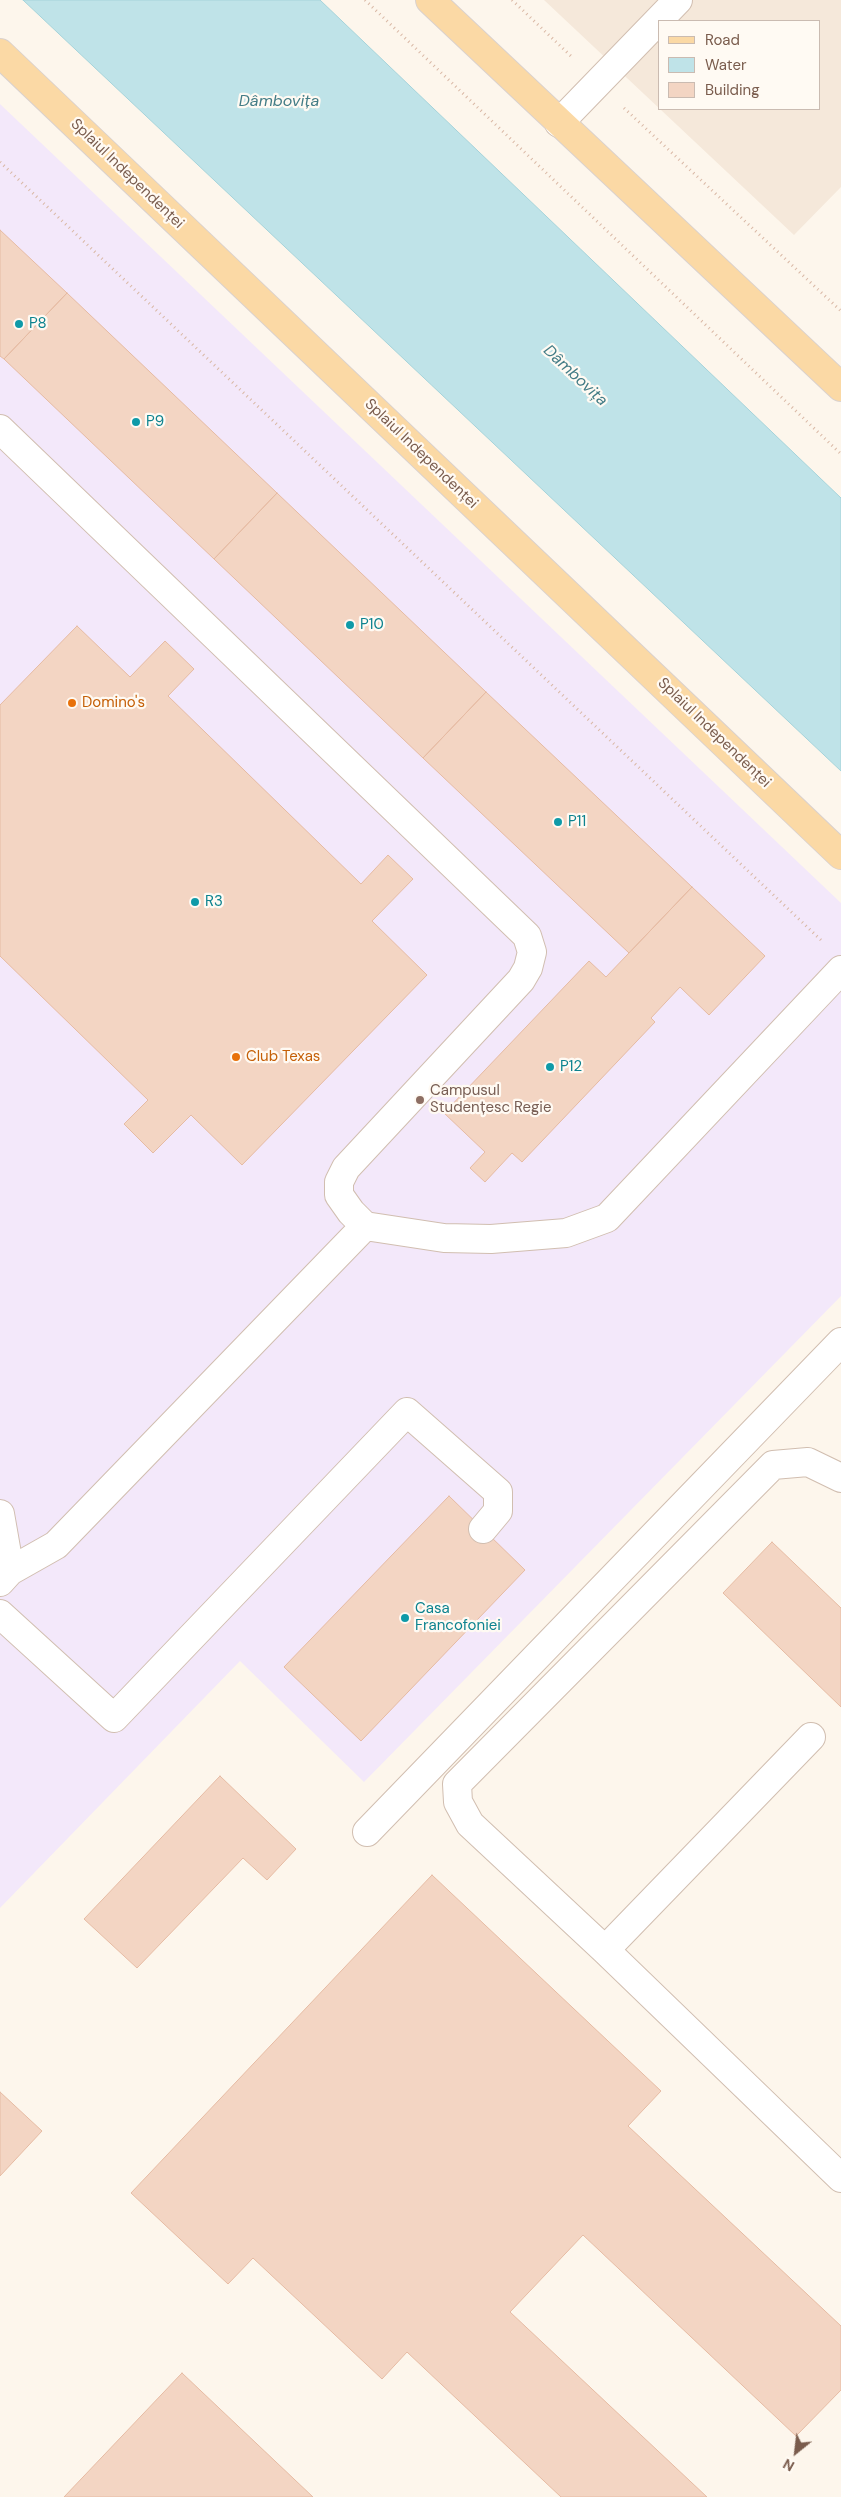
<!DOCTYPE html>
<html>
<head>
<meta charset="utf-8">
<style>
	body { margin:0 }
	#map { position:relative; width:841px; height:2497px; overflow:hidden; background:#fdf6ec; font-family:"DM Sans",sans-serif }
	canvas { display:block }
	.legend { position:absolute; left:658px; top:20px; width:162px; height:90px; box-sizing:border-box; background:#fffaf3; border:1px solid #cabbb1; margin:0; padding:6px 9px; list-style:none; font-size:15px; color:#7a5c4d }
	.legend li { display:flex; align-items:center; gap:10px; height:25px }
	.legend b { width:25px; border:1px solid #cabbb1 }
	.north { position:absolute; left:771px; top:2427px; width:50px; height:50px; -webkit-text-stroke:4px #fffaf3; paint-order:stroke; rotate:209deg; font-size:14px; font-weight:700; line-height:20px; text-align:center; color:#7a5c4d }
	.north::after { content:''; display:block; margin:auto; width:18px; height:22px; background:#7a5c4d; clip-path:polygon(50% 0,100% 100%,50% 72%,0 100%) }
</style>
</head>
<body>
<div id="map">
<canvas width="841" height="2497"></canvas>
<ul class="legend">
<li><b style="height:6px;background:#fbd9a5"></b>Road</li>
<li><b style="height:14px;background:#bfe3e8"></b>Water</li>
<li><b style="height:14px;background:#f3d5c3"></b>Building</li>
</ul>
<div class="north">N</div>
</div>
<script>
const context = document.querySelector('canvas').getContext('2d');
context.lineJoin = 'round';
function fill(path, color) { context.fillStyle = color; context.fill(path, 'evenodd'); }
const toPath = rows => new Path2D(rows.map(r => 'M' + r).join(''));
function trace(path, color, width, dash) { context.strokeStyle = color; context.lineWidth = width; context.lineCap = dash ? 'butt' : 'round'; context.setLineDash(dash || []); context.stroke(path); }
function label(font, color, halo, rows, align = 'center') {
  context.font = font + ' "DM Sans",sans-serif'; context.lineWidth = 4.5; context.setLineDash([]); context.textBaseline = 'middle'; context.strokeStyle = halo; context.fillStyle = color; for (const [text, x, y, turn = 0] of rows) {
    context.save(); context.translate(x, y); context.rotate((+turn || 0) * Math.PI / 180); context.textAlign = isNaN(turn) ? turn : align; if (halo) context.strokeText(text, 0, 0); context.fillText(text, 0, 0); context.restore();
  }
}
const residential = toPath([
	[544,0,841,0,841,187,794,235],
	[660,21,820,21,820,109,660,109]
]);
const education = toPath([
	[0,104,841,903,841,1296,364,1782,240,1661,0,1908]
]);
const water = toPath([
	[23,0,320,0,841,498,841,771,23,0]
]);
const building = toPath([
	[0,230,67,293,4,359,0,356,0,230],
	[67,293,277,493,214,559,4,359,67,293],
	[277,493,486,692,423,758,214,559,277,493],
	[77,626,130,677,165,641,194,669,168,696,361,884,388,855,413,879,372,921,427,975,242,1165,191,1115,153,1153,124,1124,148,1100,0,956,0,705,77,626],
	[486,692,692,887,629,953,423,758,486,692],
	[692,887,765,956,709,1015,680,987,651,1018,655,1022,522,1162,512,1153,485,1182,470,1168,485,1152,444,1113,589,961,606,977,692,887],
	[449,1496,525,1570,361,1741,284,1667,449,1496],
	[772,1542,841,1608,841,1707,723,1593,772,1542],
	[220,1776,296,1849,267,1880,243,1858,137,1968,84,1919,220,1776],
	[432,1875,661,2091,628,2126,841,2326,841,2390,796,2436,583,2235,510,2312,707,2497,561,2497,407,2352,382,2379,253,2258,228,2284,131,2193,432,1875],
	[0,2092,42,2131,0,2176,0,2092],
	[182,2373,313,2497,64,2497,182,2373]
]);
const path = toPath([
	[365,0,841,454],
	[512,0,573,58],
	[624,108,841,311],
	[0,162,822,941]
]);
const minor = toPath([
	[559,123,678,0],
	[0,429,527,936,532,952,528,968,521,980,346,1168,339,1182,339,1195,351,1212,365,1226,444,1238,491,1239,566,1233,607,1218,841,970],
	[841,1478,808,1462,773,1465,457,1784,458,1802,470,1824,605,1950,841,2178],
	[0,1514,10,1571],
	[0,1582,10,1571,56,1545,365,1226],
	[0,1614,114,1718,407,1412,498,1492,498,1511,483,1529],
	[367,1832,841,1342],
	[605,1950,811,1737]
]);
const major = toPath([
	[430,0,841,387],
	[0,53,841,855]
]);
const markers = [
	[19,324,5,"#0f9aa8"],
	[136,422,5,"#0f9aa8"],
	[350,625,5,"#0f9aa8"],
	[72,703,5,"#e8710a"],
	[558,822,5,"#0f9aa8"],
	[195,902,5,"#0f9aa8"],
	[236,1057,5,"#e8710a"],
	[550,1067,5,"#0f9aa8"],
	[420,1100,5,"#8d6e63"],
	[405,1618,5,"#0f9aa8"]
];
const streetNames = [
	["Splaiul Independenței",127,174,44],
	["Splaiul Independenței",421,454,44],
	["Splaiul Independenței",714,733,44]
];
const cultureNames = [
	["P8",29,324],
	["P9",146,422],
	["P10",360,625],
	["P11",568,822],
	["R3",205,902],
	["P12",560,1067],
	["Casa",415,1609],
	["Francofoniei",415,1626]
];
const foodNames = [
	["Domino's",82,703],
	["Club Texas",246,1057]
];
const educationNames = [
	["Campusul",430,1091],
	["Studențesc Regie",430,1108]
];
const waterNames = [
	["Dâmbovița",279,102],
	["Dâmbovița",575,376,43]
];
fill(residential, '#f5e8da');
fill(education, '#f3e8fa');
fill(water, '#bfe3e8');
trace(water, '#a5d3da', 1);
fill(building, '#f3d5c3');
trace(building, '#e6bba3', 1);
trace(minor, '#d1beb0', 30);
trace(major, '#dad1cd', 30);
trace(path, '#d9b8a5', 3, [1, 4]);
trace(minor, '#fff', 28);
trace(major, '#fbd9a5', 28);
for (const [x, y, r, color] of markers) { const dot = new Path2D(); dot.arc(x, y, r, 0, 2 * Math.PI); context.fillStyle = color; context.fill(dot); trace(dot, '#fffaf3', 2); }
label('15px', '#7a5c4d', '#fffaf3', streetNames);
label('15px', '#0d838f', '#fffaf3', cultureNames, 'left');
label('15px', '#c56008', '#fffaf3', foodNames, 'left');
label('15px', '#785e54', '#fffaf3', educationNames, 'left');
label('italic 16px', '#437c86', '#fffaf3', waterNames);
</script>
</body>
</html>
